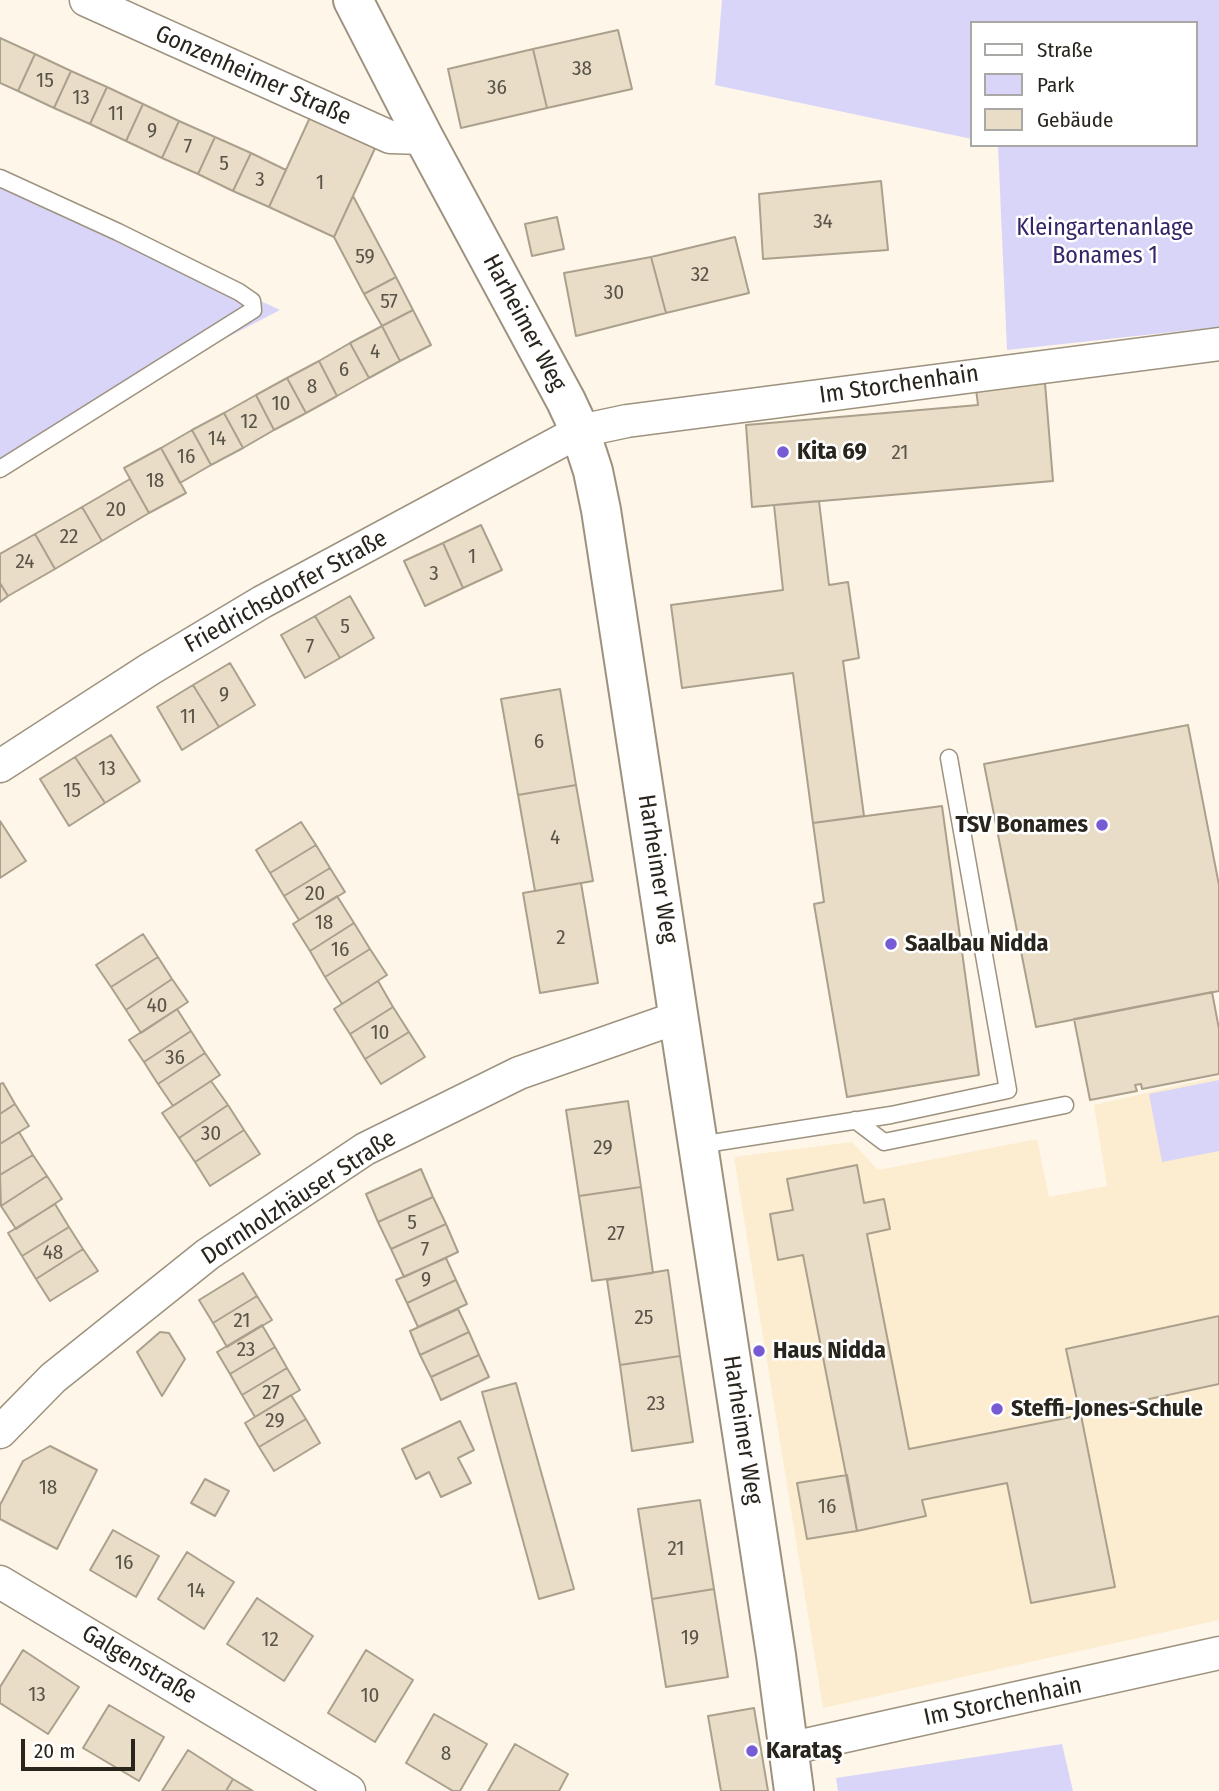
<!DOCTYPE html>
<html>
<head>
<meta charset="utf-8">
<style>
	body { margin:0 }
	#map { position:relative; width:1219px; height:1791px; overflow:hidden; background:#fef6e9; font-family:"Fira Sans Condensed",sans-serif }
	canvas { display:block }
	.legend { position:absolute; left:970px; top:21px; width:228px; height:126px; box-sizing:border-box; background:#fff; border:2px solid #a9a8a5; margin:0; padding:9px 12px; list-style:none; font-size:21px; color:#29251d }
	.legend li { display:flex; align-items:center; gap:14px; height:35px }
	.legend b { width:35px; border:2px solid #a9a8a5 }
	.scale { position:absolute; left:21px; top:1739px; width:114px; height:32px; box-sizing:border-box; border:4px solid #29251d; border-top:0; padding-left:9px; font-size:21px; line-height:24px; white-space:nowrap; color:#29251d; -webkit-text-stroke:5px #fff; paint-order:stroke }
</style>
</head>
<body>
<div id="map">
<canvas width="1219" height="1791"></canvas>
<ul class="legend">
<li><b style="height:9px;background:#fff"></b>Straße</li>
<li><b style="height:19px;background:#d8d5f9"></b>Park</li>
<li><b style="height:19px;background:#e9ddc8"></b>Gebäude</li>
</ul>
<div class="scale">20 m</div>
</div>
<script>
const context = document.querySelector('canvas').getContext('2d');
context.lineJoin = 'round';
function fill(path, color) { context.fillStyle = color; context.fill(path, 'evenodd'); }
const toPath = rows => new Path2D(rows.map(r => 'M' + r).join(''));
function trace(path, color, width, dash) { context.strokeStyle = color; context.lineWidth = width; context.lineCap = dash ? 'butt' : 'round'; context.setLineDash(dash || []); context.stroke(path); }
function label(font, color, halo, rows, align = 'center') {
  context.font = font + ' "Fira Sans Condensed",sans-serif'; context.lineWidth = 5; context.setLineDash([]); context.textBaseline = 'middle'; context.strokeStyle = halo; context.fillStyle = color; for (const [text, x, y, turn = 0] of rows) {
    context.save(); context.translate(x, y); context.rotate((+turn || 0) * Math.PI / 180); context.textAlign = isNaN(turn) ? turn : align; if (halo) context.strokeText(text, 0, 0); context.fillText(text, 0, 0); context.restore();
  }
}
const built = toPath([
	[1219,1076,1219,1620,823,1708,734,1157,852,1142,878,1170,1037,1139,1049,1197,1107,1186,1094,1105]
]);
const green = toPath([
	[722,0,1219,0,1219,327,1007,350,998,145,1196,145,1196,23,972,23,972,139,715,85],
	[0,179,280,310,91,408,0,468],
	[1219,1080,1219,1151,1162,1162,1149,1094],
	[1062,1744,1073,1791,838,1791,836,1778]
]);
const building = toPath([
	[618,30,632,89,547,108,533,49,618,30],
	[0,38,35,54,18,91,0,83,0,38],
	[533,49,547,108,461,128,448,69,533,49],
	[35,54,71,71,54,108,18,91,35,54],
	[71,71,107,87,90,124,54,108,71,71],
	[107,87,143,104,126,141,90,124,107,87],
	[143,104,179,121,162,158,126,141,143,104],
	[312,113,377,144,334,237,269,207,312,113],
	[179,121,215,137,198,174,162,158,179,121],
	[215,137,251,153,233,191,198,174,215,137],
	[251,153,286,170,269,207,233,191,251,153],
	[881,181,888,250,763,259,759,194,881,181],
	[353,196,396,277,364,294,334,237,353,196],
	[557,217,564,249,532,256,525,224,557,217],
	[735,237,749,293,666,313,651,257,735,237],
	[651,257,666,313,576,336,564,273,651,257],
	[396,277,413,310,382,326,364,294,396,277],
	[413,310,431,345,400,361,382,326,413,310],
	[382,326,400,361,369,378,350,343,382,326],
	[350,343,369,378,337,396,319,361,350,343],
	[319,361,337,396,306,413,287,378,319,361],
	[287,378,306,413,274,430,256,395,287,378],
	[1045,383,1053,481,752,507,746,425,978,405,976,389,1045,383],
	[256,395,274,430,243,448,224,413,256,395],
	[224,413,243,448,211,465,192,430,224,413],
	[192,430,211,465,180,483,161,448,192,430],
	[161,448,186,493,149,513,124,468,161,448],
	[130,479,149,513,102,541,82,507,130,479],
	[819,501,829,585,848,582,859,658,843,661,864,816,813,823,793,673,682,688,671,605,783,590,774,505,819,501],
	[82,507,102,541,55,569,35,534,82,507],
	[481,525,502,570,463,588,443,543,481,525],
	[35,534,55,569,8,596,0,583,0,554,35,534],
	[443,543,463,588,425,606,404,561,443,543],
	[0,583,8,596,0,602,0,583],
	[350,596,374,638,340,658,315,616,350,596],
	[315,616,340,658,305,678,281,635,315,616],
	[230,663,255,705,219,727,193,685,230,663],
	[193,685,219,727,182,750,157,707,193,685],
	[560,689,576,785,518,795,501,699,560,689],
	[1188,725,1219,885,1219,991,1036,1027,984,764,1188,725],
	[111,735,140,781,105,803,75,757,111,735],
	[75,757,105,803,69,826,40,779,75,757],
	[576,785,593,881,535,891,518,795,576,785],
	[942,806,979,1075,847,1097,814,904,824,902,813,823,942,806],
	[0,821,26,861,0,878,0,821],
	[301,822,316,845,270,873,256,850,301,822],
	[316,845,330,868,284,896,270,873,316,845],
	[330,868,345,892,299,920,284,896,330,868],
	[581,883,598,983,540,993,523,893,581,883],
	[337,896,354,923,310,951,293,924,337,896],
	[354,923,370,949,325,977,310,951,354,923],
	[143,934,158,957,111,987,96,965,143,934],
	[370,949,387,975,342,1004,325,977,370,949],
	[158,957,172,979,126,1010,111,987,158,957],
	[172,979,188,1002,141,1033,126,1010,172,979],
	[378,981,393,1007,350,1034,334,1009,378,981],
	[1212,992,1219,1029,1219,1074,1142,1089,1141,1084,1135,1085,1137,1091,1090,1100,1074,1019,1212,992],
	[393,1007,409,1032,365,1059,350,1034,393,1007],
	[177,1009,191,1031,144,1062,129,1040,177,1009],
	[191,1031,205,1053,158,1084,144,1062,191,1031],
	[409,1032,425,1057,381,1084,365,1059,409,1032],
	[205,1053,220,1075,173,1106,158,1084,205,1053],
	[211,1081,228,1105,179,1138,162,1113,211,1081],
	[3,1083,15,1104,0,1114,0,1084,3,1083],
	[628,1101,641,1187,579,1196,566,1110,628,1101],
	[15,1104,29,1126,0,1144,0,1114,15,1104],
	[228,1105,244,1130,195,1162,179,1138,228,1105],
	[244,1130,260,1154,210,1186,195,1162,244,1130],
	[19,1132,33,1155,0,1175,0,1144,19,1132],
	[33,1155,47,1176,1,1206,0,1175,33,1155],
	[857,1165,864,1203,884,1199,890,1229,867,1234,909,1449,1081,1415,1115,1587,1031,1603,1007,1483,922,1500,926,1516,857,1531,803,1255,778,1260,770,1214,793,1210,787,1179,857,1165],
	[421,1169,433,1197,378,1222,366,1194,421,1169],
	[47,1176,62,1199,16,1229,1,1206,47,1176],
	[641,1187,653,1273,592,1281,579,1196,641,1187],
	[433,1197,446,1224,391,1249,378,1222,433,1197],
	[55,1204,69,1227,22,1256,8,1233,55,1204],
	[446,1224,458,1252,404,1277,391,1249,446,1224],
	[69,1227,83,1249,36,1279,22,1256,69,1227],
	[83,1249,98,1271,50,1301,36,1279,83,1249],
	[446,1258,456,1280,407,1303,396,1280,446,1258],
	[668,1270,680,1356,620,1365,607,1280,668,1270],
	[243,1273,257,1296,213,1323,199,1300,243,1273],
	[456,1280,467,1304,418,1327,407,1303,456,1280],
	[257,1296,272,1320,227,1347,213,1323,257,1296],
	[458,1309,469,1332,420,1355,410,1331,458,1309],
	[1219,1316,1219,1384,1080,1414,1066,1349,1219,1316],
	[262,1325,275,1347,230,1374,217,1352,262,1325],
	[160,1332,169,1333,185,1359,162,1396,137,1352,160,1332],
	[469,1332,479,1355,431,1377,420,1355,469,1332],
	[275,1347,287,1368,242,1395,230,1374,275,1347],
	[479,1355,489,1377,441,1400,431,1377,479,1355],
	[680,1356,693,1442,632,1451,620,1365,680,1356],
	[287,1368,300,1390,255,1417,242,1395,287,1368],
	[516,1383,574,1589,539,1599,482,1392,516,1383],
	[291,1395,306,1419,259,1447,245,1423,291,1395],
	[306,1419,320,1443,274,1471,259,1447,306,1419],
	[460,1421,474,1450,458,1458,471,1483,441,1497,429,1472,416,1479,402,1449,460,1421],
	[50,1446,97,1470,57,1549,0,1519,0,1505,23,1461,50,1446],
	[847,1475,857,1531,807,1539,797,1483,847,1475],
	[205,1479,229,1491,215,1516,191,1503,205,1479],
	[700,1500,714,1589,652,1599,638,1509,700,1500],
	[113,1530,159,1556,136,1597,90,1570,113,1530],
	[187,1552,234,1582,204,1629,158,1599,187,1552],
	[714,1589,728,1677,666,1687,652,1599,714,1589],
	[257,1598,313,1636,284,1681,227,1644,257,1598],
	[23,1650,79,1687,48,1734,0,1703,0,1687,23,1650],
	[366,1650,413,1680,375,1742,328,1713,366,1650],
	[109,1705,164,1737,139,1781,83,1748,109,1705],
	[754,1708,768,1791,721,1791,708,1716,754,1708],
	[434,1714,487,1744,460,1791,453,1791,406,1763,434,1714],
	[515,1744,568,1774,559,1791,488,1791,515,1744],
	[188,1750,233,1779,226,1791,162,1791,188,1750],
	[233,1779,253,1791,226,1791,233,1779]
]);
const lane = toPath([
	[0,178,118,232,239,292,252,301,253,310,0,469],
	[855,1120,884,1142,1065,1105],
	[699,1145,891,1115,1008,1090,949,758]
]);
const street = toPath([
	[86,0,390,137,424,138],
	[0,766,150,669,262,602,580,431,627,421,1219,344],
	[0,1432,53,1378,208,1254,365,1149,519,1073,679,1017],
	[0,1582,349,1791],
	[787,1749,1219,1653]
]);
const secondary = toPath([
	[353,0,424,138,566,401,580,431,593,471,601,510,776,1655,794,1791]
]);
const markers = [
	[783,452,7,"#765bd5"],
	[1102,825,7,"#765bd5"],
	[891,944,7,"#765bd5"],
	[759,1351,7,"#765bd5"],
	[997,1409,7,"#765bd5"],
	[752,1751,7,"#765bd5"]
];
const numberNames = [
	["38",582,69],
	["15",45,81],
	["36",497,88],
	["13",81,98],
	["11",116,114],
	["9",152,131],
	["7",188,147],
	["5",224,164],
	["3",260,180],
	["1",320,183],
	["34",823,222],
	["59",365,257],
	["32",700,275],
	["30",614,293],
	["57",389,302],
	["4",375,352],
	["6",344,370],
	["8",312,387],
	["10",281,404],
	["12",249,422],
	["14",217,439],
	["21",900,453],
	["16",186,457],
	["18",155,481],
	["20",116,510],
	["22",69,537],
	["1",472,557],
	["24",25,562],
	["3",434,574],
	["5",345,627],
	["7",310,647],
	["9",224,695],
	["11",188,717],
	["6",539,742],
	["13",107,769],
	["15",72,791],
	["4",555,838],
	["20",315,894],
	["18",324,923],
	["2",561,938],
	["16",340,950],
	["40",157,1006],
	["10",380,1033],
	["36",175,1058],
	["30",211,1134],
	["29",603,1148],
	["5",412,1223],
	["27",616,1234],
	["7",425,1250],
	["48",53,1253],
	["9",426,1280],
	["25",644,1318],
	["21",242,1321],
	["23",246,1350],
	["27",271,1393],
	["23",656,1404],
	["29",275,1421],
	["18",48,1488],
	["16",827,1507],
	["21",676,1549],
	["16",124,1563],
	["14",196,1591],
	["19",690,1638],
	["12",270,1640],
	["13",37,1695],
	["10",370,1696],
	["8",446,1754]
];
const streetNames = [
	["Gonzenheimer Straße",253,76,24],
	["Harheimer Weg",524,323,62],
	["Im Storchenhain",899,385,-8],
	["Friedrichsdorfer Straße",286,592,-29],
	["Harheimer Weg",657,869,81],
	["Dornholzhäuser Straße",299,1198,-33],
	["Harheimer Weg",742,1430,81],
	["Galgenstraße",139,1665,31],
	["Im Storchenhain",1003,1702,-12]
];
const parkNames = [
	["Kleingartenanlage",1105,228],
	["Bonames 1",1105,256]
];
const poiNames = [
	["Kita 69",797,452],
	["TSV Bonames",1088,825,"right"],
	["Saalbau Nidda",905,944],
	["Haus Nidda",773,1351],
	["Steffi-Jones-Schule",1011,1409],
	["Karataş",766,1751]
];
fill(built, '#fcedd0');
fill(green, '#d8d5f9');
fill(building, '#e9ddc8');
trace(building, '#aba08c', 2);
trace(lane, '#9d927e', 19);
trace(street, '#9d927e', 35);
trace(secondary, '#9d927e', 42);
trace(lane, '#fff', 16);
trace(street, '#fff', 32);
trace(secondary, '#fff', 38);
for (const [x, y, r, color] of markers) { const dot = new Path2D(); dot.arc(x, y, r, 0, 2 * Math.PI); context.fillStyle = color; context.fill(dot); trace(dot, '#fff', 2.5); }
label('21px', '#595348', null, numberNames);
label('24px', '#29251d', '#fff', streetNames);
label('24px', '#352569', '#fff', parkNames);
label('bold 24px', '#29251d', '#fff', poiNames, 'left');
</script>
</body>
</html>
